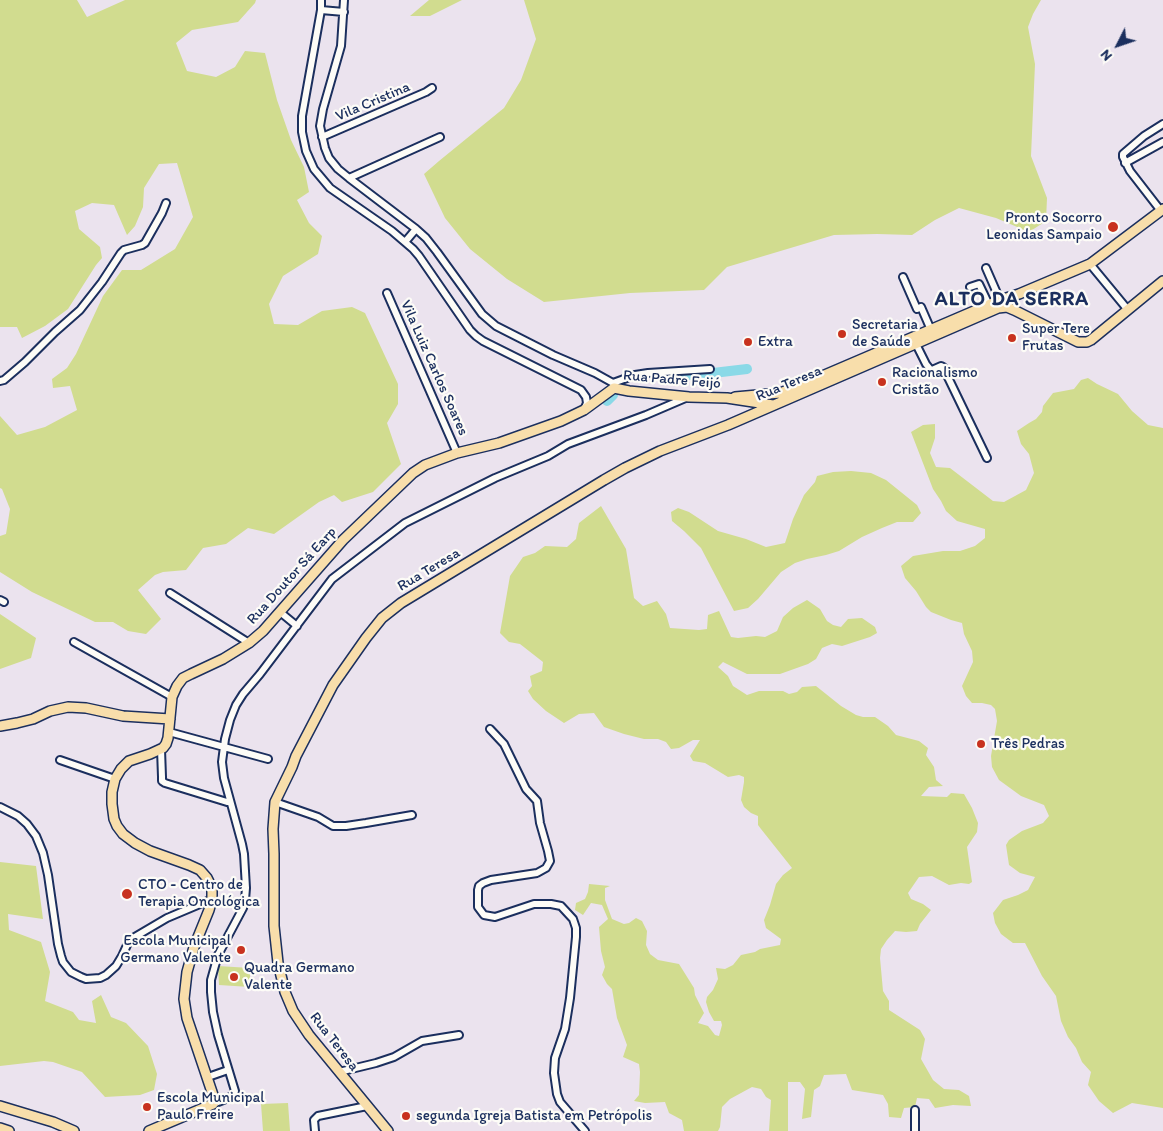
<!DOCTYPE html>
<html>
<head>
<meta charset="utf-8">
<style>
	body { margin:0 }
	#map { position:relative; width:1163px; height:1131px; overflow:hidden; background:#ebe3ee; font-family:Itim,sans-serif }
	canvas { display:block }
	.north { position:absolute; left:1093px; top:20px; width:50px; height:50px; -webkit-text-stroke:4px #fdfcf7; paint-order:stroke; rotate:229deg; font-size:14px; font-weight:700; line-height:20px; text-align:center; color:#1b2f5e }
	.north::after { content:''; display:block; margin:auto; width:18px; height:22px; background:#1b2f5e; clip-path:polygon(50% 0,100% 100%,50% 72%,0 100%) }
</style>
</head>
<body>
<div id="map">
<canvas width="1163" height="1131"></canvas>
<div class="north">N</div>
</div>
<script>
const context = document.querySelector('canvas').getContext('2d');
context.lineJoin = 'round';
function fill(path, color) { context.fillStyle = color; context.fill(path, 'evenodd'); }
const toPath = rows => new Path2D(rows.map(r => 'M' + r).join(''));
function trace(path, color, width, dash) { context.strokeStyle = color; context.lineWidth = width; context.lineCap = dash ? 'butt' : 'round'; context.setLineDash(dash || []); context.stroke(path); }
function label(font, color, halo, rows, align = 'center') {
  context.font = font + ' Itim,sans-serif'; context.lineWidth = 4.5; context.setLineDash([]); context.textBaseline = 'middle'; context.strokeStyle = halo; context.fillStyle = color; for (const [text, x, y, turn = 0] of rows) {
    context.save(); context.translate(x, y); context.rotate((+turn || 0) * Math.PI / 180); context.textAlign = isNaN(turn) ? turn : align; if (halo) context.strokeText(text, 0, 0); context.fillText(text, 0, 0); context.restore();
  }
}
const green = toPath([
	[0,0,77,0,87,17,125,0,256,0,255,3,238,22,192,30,176,43,187,71,216,77,235,67,245,51,265,53,277,100,291,140,304,167,309,192,297,200,309,223,322,236,318,254,283,276,269,304,274,324,298,325,322,311,352,307,365,313,398,384,398,404,387,423,401,464,373,492,342,502,334,495,319,502,274,534,248,528,226,544,203,548,186,570,163,572,155,575,138,590,161,619,146,634,128,631,113,622,95,622,32,592,0,572,0,536,6,534,10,509,2,489,0,488,0,416,17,435,45,427,77,410,70,386,53,388,52,379,67,368,76,354,103,296,122,270,141,270,175,249,193,217,177,163,159,164,144,188,143,207,135,226,127,235,114,205,92,203,75,211,79,229,100,247,102,258,96,265,68,309,45,326,22,338,17,327,0,327],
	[429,0,462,0,430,16,410,16],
	[524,0,1041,0,1033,14,1028,27,1035,64,1031,156,1047,198,1046,221,1029,232,996,218,959,208,935,220,912,235,877,234,834,235,727,267,704,290,630,293,544,302,507,279,470,249,445,218,424,174,439,161,504,108,521,80,536,39],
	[1088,378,1097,384,1118,394,1132,411,1148,425,1163,428,1163,1108,1132,1103,1113,1113,1099,1101,1088,1085,1091,1072,1082,1062,1076,1048,1068,1037,1061,1021,1056,996,1042,976,1025,943,1013,943,1001,934,995,923,993,913,1003,900,1018,895,1028,890,1035,877,1020,873,1009,865,1006,845,1009,840,1022,831,1043,823,1049,816,1044,805,1021,796,999,780,992,767,991,756,997,721,995,709,991,705,982,703,972,703,966,696,962,686,973,662,972,651,964,634,962,623,951,620,931,612,926,607,916,591,905,578,901,566,913,556,943,551,960,551,975,546,985,538,985,529,957,521,946,511,941,501,933,489,911,432,923,425,935,424,935,438,930,453,936,467,950,468,993,501,1004,502,1026,490,1034,473,1029,454,1021,444,1017,431,1029,423,1036,419,1042,412,1043,406,1053,393,1074,389,1081,380],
	[851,471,871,473,886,480,917,505,921,513,913,522,897,522,882,528,862,537,839,551,826,555,807,559,795,563,781,572,758,599,748,608,734,611,701,548,684,531,672,521,671,512,678,508,689,512,718,531,746,539,766,547,785,543,793,519,804,495,815,482,817,476,833,472],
	[601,506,626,549,634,598,643,606,657,601,666,614,670,628,699,630,707,629,708,615,719,611,731,637,738,638,756,636,765,637,777,631,783,617,793,608,807,600,820,609,827,621,833,625,841,627,848,619,862,618,875,627,877,633,870,637,842,646,832,644,822,648,816,659,808,664,780,674,747,674,723,662,718,667,728,676,733,686,747,695,759,691,783,691,789,694,797,692,802,687,816,686,841,706,856,715,863,717,875,717,888,726,896,735,919,741,928,748,926,755,934,767,936,780,943,786,929,787,921,796,947,797,951,793,964,794,972,808,978,823,977,832,967,847,972,882,969,884,961,883,949,885,932,876,919,877,908,893,911,899,923,904,931,910,920,924,917,931,906,932,895,931,887,940,881,949,880,958,883,991,889,1001,889,1010,920,1030,925,1039,921,1059,933,1080,944,1089,959,1090,969,1096,971,1106,953,1105,935,1108,929,1099,917,1098,915,1107,904,1108,901,1118,889,1117,888,1104,883,1095,852,1090,846,1074,824,1075,820,1086,814,1090,811,1117,802,1119,805,1089,800,1082,788,1082,788,1131,769,1131,771,1100,766,1097,761,1089,752,1087,730,1099,722,1107,720,1127,718,1131,684,1131,682,1120,669,1113,665,1102,645,1103,634,1101,639,1095,640,1072,639,1064,623,1057,627,1045,617,1018,612,989,607,984,602,975,605,967,601,951,599,927,608,919,602,905,591,903,583,915,575,910,576,903,585,899,588,892,589,884,610,886,605,888,605,900,612,919,624,924,629,923,636,918,642,921,647,931,646,945,650,954,658,960,679,964,694,988,695,995,704,1013,698,1023,708,1026,715,1035,719,1036,722,1025,721,1021,714,1021,709,1012,706,1002,707,997,713,990,718,979,716,968,725,969,733,965,741,955,755,952,760,949,780,945,781,939,766,928,764,920,770,905,776,884,783,875,792,868,761,829,758,825,758,816,751,813,744,807,741,800,744,782,744,777,739,775,728,777,705,763,693,761,690,756,700,740,693,740,679,748,671,749,666,742,658,739,644,739,624,734,604,727,594,713,579,714,564,723,546,711,533,699,528,691,532,686,530,676,542,671,543,662,520,644,509,642,500,633,510,576,523,557,535,553,545,546,567,547,576,539,579,523],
	[0,614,36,638,31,658,0,669],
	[0,862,36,866,43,919,8,914,9,930,41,942,50,972,45,1001,73,1012,79,1020,96,1023,92,1001,101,995,111,1017,126,1023,148,1046,157,1074,154,1090,140,1095,105,1097,82,1072,53,1062,44,1061,0,1066],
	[218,966,250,968,250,987,219,985],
	[288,1103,290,1131,263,1131,261,1104]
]);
const river = toPath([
	[674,375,696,375,747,369],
	[607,401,613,395]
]);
const minor = toPath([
	[321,0,321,10,302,116,302,132,306,151,314,169,330,188,392,231,413,249,419,256,470,330,476,336,483,341,581,390,586,397,587,403,584,410],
	[344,0,341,46,323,109,320,126,325,148,329,158,338,169,349,178,416,229,426,238,437,252,482,314,496,326,553,355,595,373,613,383,614,388],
	[321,10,344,12],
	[322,137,426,92,432,88],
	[1125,163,1163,142],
	[349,178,440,137],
	[1161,211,1130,171,1123,157,1123,154,1144,136,1163,124],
	[405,242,416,229],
	[1090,264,1128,310],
	[986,268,1000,300],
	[903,277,917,309,921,307,931,330],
	[970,287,979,284,989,305],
	[387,293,457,453],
	[916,344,926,364,930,369,932,370,941,366,943,367,987,458],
	[0,381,4,380,25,362,55,332,80,310,102,282,121,253,124,250,142,245,145,243,162,213,166,203],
	[613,383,635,375,648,373,710,369],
	[170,593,249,643],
	[0,600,4,602],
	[280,612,297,626],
	[74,642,172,697],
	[490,729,504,744,526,789,537,801,540,823,548,851,550,861,546,868,537,873,491,880,483,883,479,886,478,890,478,907,484,915,495,917,534,904,551,904,561,906,573,919,576,928,576,937,570,998,565,1029,555,1058,554,1073,557,1094,560,1102,585,1131],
	[169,732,268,759],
	[161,749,162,777,162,781,165,783,227,802],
	[60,760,115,779],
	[275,802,318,817,333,826,346,826,366,823,412,815],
	[0,807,18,816,27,824,36,836,43,853,48,875,58,944,61,956,63,962,71,972,81,977,86,979,100,978,106,975,116,966,122,956,128,943,133,938,167,918,212,899],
	[339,1072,376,1063,394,1057,422,1041,459,1035],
	[208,1077,228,1070],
	[213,1104,233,1096,235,1091,218,1035,213,1012,211,992,211,980,218,955,243,908,245,900,246,888,244,854,242,844,224,778,222,762,225,739,230,720,236,705,243,694,260,674,332,579,405,523,495,478,548,456,568,444,646,415,688,397],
	[315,1131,314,1120,318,1116,367,1106],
	[915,1131,915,1110]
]);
const major = toPath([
	[735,397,780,393,806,383,1000,300,1019,294,1090,264,1163,209],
	[0,726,17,723,33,719,50,711,68,707,86,708,123,716,170,719],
	[0,1106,53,1122,74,1131],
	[0,1128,9,1131],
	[149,1131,213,1104,215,1101,187,1018,184,999,187,972,194,947,209,910,212,899,212,888,207,878,200,870,189,865,150,851,135,843,123,834,117,826,114,819,112,804,112,792,115,779,121,769,129,761,150,754,163,748,166,744,168,738,172,697,177,686,183,678,191,674,223,659,249,643,263,631,343,540,413,473,425,465,457,453,499,443,561,421,584,410,614,388,629,391,689,397,727,398,773,405],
	[388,1131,309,1035,293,1011,285,992,278,963,274,926,274,854,273,829,275,802,292,767,296,756,333,685,366,638,382,618,401,603,604,480,625,468,660,451,728,425,998,308,1007,307,1014,310,1078,342,1087,342,1091,340,1163,281]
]);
const markers = [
	[1113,227,6,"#c8321e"],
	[842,334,5,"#c8321e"],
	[1012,338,5,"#c8321e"],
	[748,342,5,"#c8321e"],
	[882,382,5,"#c8321e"],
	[981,744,5,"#c8321e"],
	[127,894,6,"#c8321e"],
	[241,950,5,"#c8321e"],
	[234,977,5,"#c8321e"],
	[147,1107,5,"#c8321e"],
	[406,1116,5,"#c8321e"]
];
const streetNames = [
	["Vila Cristina",373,102,-23],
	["Vila Luiz Carlos Soares",434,368,66],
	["Rua Padre Feijó",672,380,5],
	["Rua Teresa",789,384,-23],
	["Rua Teresa",429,570,-31],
	["Rua Doutor Sá Earp",292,576,-48],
	["Rua Teresa",334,1042,52]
];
const poiNames = [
	["Pronto Socorro",1102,218,"right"],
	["Leonidas Sampaio",1102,235,"right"],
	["Secretaria",852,325],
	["de Saúde",852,342],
	["Super Tere",1022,329],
	["Frutas",1022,346],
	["Extra",758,342],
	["Racionalismo",892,373],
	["Cristão",892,390],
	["Três Pedras",991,744],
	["CTO - Centro de",138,885],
	["Terapia Oncológica",138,902],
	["Escola Municipal",231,941,"right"],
	["Germano Valente",231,958,"right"],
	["Quadra Germano",244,968],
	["Valente",244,985],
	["Escola Municipal",157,1098],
	["Paulo Freire",157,1115],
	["segunda Igreja Batista em Petrópolis",416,1116]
];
const districtNames = [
	["ALTO DA SERRA",1012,300]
];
fill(green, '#d1dc8f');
trace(river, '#8ad9e7', 10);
trace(minor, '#1b2f5e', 10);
trace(major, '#1b2f5e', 12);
trace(minor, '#fdfcf7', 6);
trace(major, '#f8deab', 9);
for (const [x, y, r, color] of markers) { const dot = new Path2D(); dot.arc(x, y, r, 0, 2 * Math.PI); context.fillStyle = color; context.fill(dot); trace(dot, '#fdfcf7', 2); }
label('15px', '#1b2f5e', '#fdfcf7', streetNames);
label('15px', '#1b2f5e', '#fdfcf7', poiNames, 'left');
context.letterSpacing = '1px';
label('bold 20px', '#1b2f5e', '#fdfcf7', districtNames);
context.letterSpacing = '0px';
</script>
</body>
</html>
